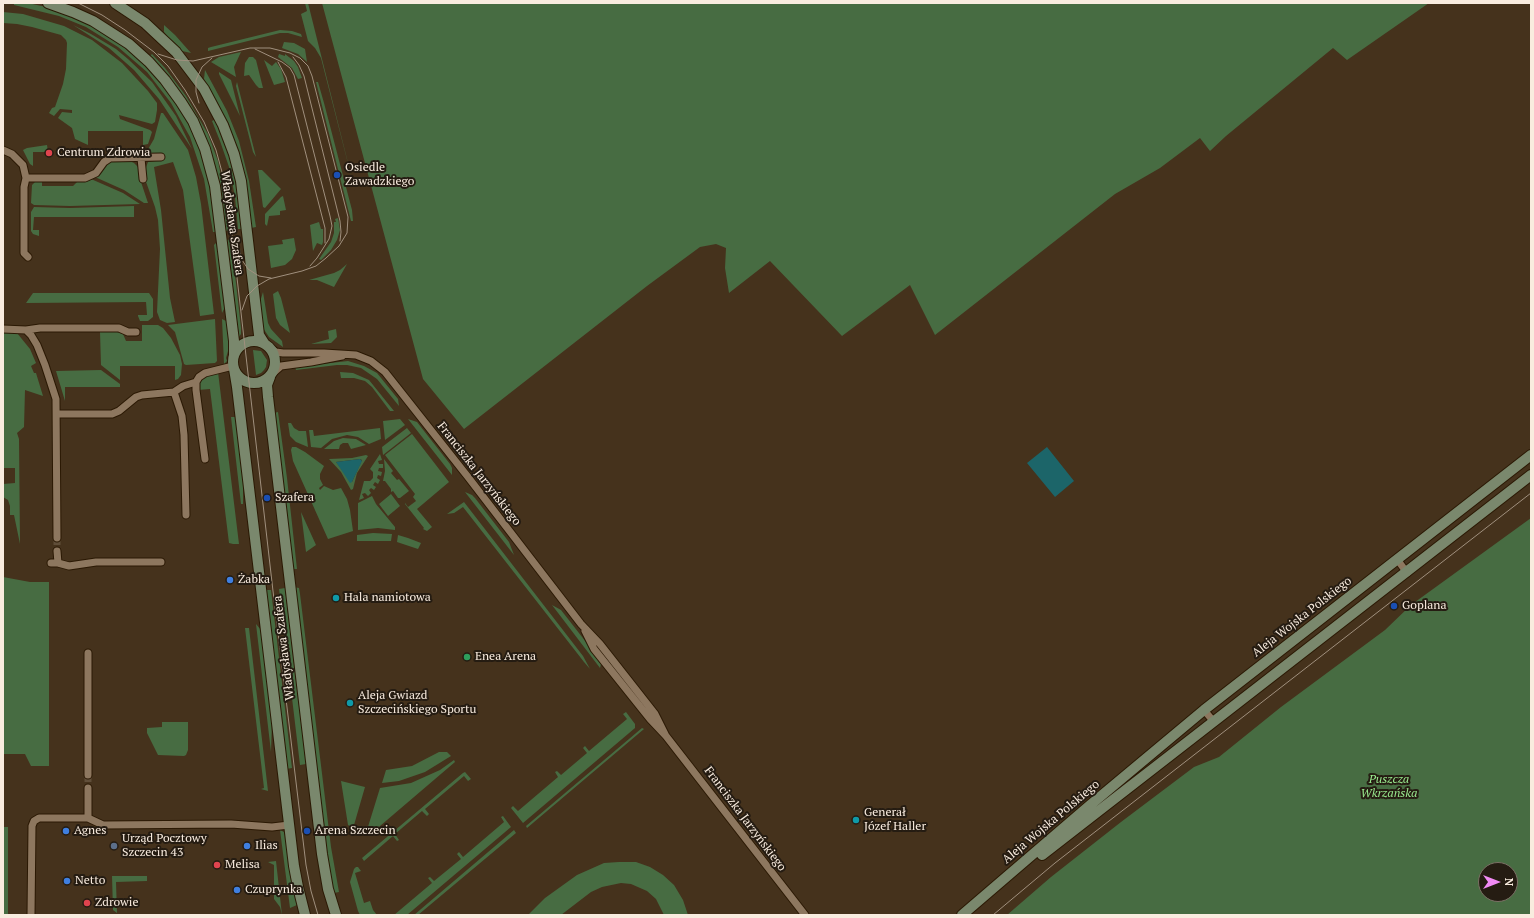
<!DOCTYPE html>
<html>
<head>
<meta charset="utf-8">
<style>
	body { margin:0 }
	#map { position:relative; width:1534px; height:918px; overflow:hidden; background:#45321c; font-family:"PT Serif",serif }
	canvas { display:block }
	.frame { position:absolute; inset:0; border:4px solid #f9ecdf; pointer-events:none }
	.north { position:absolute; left:1478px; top:862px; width:40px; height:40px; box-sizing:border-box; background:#251c12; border:1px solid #7a6f64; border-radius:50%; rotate:90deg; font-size:11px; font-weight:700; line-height:16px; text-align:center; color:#f9ecdf }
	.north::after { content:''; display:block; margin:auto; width:14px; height:18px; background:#f18af4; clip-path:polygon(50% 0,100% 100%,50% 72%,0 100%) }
</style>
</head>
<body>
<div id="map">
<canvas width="1534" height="918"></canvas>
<div class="frame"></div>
<div class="north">N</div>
</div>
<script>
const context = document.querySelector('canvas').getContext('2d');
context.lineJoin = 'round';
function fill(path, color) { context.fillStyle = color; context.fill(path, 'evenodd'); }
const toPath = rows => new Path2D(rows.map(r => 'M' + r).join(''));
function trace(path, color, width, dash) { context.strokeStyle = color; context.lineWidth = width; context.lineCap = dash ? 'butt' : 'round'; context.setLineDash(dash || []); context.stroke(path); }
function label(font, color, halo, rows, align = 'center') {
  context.font = font + ' "PT Serif",serif'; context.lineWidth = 4; context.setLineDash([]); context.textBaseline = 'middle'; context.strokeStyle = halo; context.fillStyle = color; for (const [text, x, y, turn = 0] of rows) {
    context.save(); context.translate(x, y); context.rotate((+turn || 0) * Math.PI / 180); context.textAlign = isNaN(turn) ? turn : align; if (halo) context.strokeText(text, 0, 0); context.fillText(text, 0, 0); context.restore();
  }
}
const green = toPath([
	[14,3,28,3,46,7,91,25,124,46,137,57,158,79,184,115,200,149,209,182,217,232,213,232,204,179,190,137,171,103,147,72,118,47,86,27,59,16,14,5],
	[305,3,308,3,355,191,321,58,315,48,308,41,301,14,307,11],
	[322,3,1429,3,1347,60,1333,48,1226,136,1210,151,1200,138,1160,168,1115,194,935,335,910,285,842,336,770,261,729,293,725,268,726,248,716,244,700,247,647,286,464,429,423,379],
	[3,12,23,14,64,26,92,40,122,63,148,91,157,103,157,110,155,122,152,124,119,115,120,119,150,130,152,132,148,144,143,145,143,131,88,131,88,145,75,139,72,128,58,118,62,112,72,113,72,110,60,109,54,116,49,113,52,108,55,107,63,84,66,69,67,43,66,40,61,35,32,27,17,24,3,23],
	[73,25,91,34,116,49,128,59,152,82,176,116,192,149,159,99,134,70,109,48],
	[164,25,175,35,191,53,182,51,168,37,164,32],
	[280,30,292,31,301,34,302,37,288,33,280,33,208,51,208,48,211,47],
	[284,42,294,43,305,49,307,62,298,54,282,48],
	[241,52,234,67,236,77,211,62,219,57],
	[152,54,165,68,186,96,208,134,218,161,222,181,230,230,226,231,222,205,188,105,168,76,150,56],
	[279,54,285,56,285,54,294,61,298,67,302,78,298,79,292,68,278,57],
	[249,57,253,57,256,60,263,88,259,88,256,85,249,75,244,76,245,63],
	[264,60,272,66,276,62,281,69,285,82,274,85],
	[205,70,227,111,239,141,249,181,256,227,251,228,239,155,228,124,204,79],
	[219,72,231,80,240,116,219,74],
	[237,82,256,157,253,152,236,86],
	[316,82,318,82,324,103,352,210,353,221,351,221],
	[161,113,163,113,188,150,196,177,201,204,214,314,200,316,183,190,173,162,154,167,161,210,170,298,175,322,167,323,160,320,157,312,160,249,158,220,155,207,145,179,145,170,148,162,163,160,163,154,147,154,147,151,154,139],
	[216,119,230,157,235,176,242,229,238,229,235,197,229,167,220,141,212,121],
	[47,145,48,152,33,152,33,166,30,164,23,150,27,148],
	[115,160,130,161,134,163,138,167,141,182,148,203,144,203,124,190,95,177,106,163],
	[258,170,262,170,281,189,265,208,263,207],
	[91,179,123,193,140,204,70,206,34,205,31,203,32,185,35,182,42,181,42,186,73,186,78,181],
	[283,196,286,210,280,211,280,215,269,216,267,226,265,224,265,214,281,197],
	[134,206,134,217,34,217,33,230,39,230,39,236,33,234,31,231,31,212,34,207,70,208],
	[338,218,340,230,337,240,331,250,321,260,319,259,331,242,334,233,334,222,336,222,335,219],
	[319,222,321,229,323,229,323,242,322,245,317,243,313,251,310,225],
	[294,238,296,250,292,259,285,265,271,268,268,246,283,244,282,240],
	[231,239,241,328,241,334,239,337,227,240],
	[218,241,225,307,222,313,214,245],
	[347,264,334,287,317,280,309,280,334,273,340,270],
	[278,291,281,298,290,333,280,325,276,318,273,294],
	[263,292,268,323,271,329,282,341,283,347,269,337,263,328,260,302],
	[33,293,149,293,153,299,153,317,148,321,140,321,138,316,138,315,147,315,146,302,26,303],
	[215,319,217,361,215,363,186,365,184,364,175,332,168,325],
	[222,319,226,321,227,324,230,344,226,358,227,361,224,364],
	[142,325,158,325,163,328,171,338,180,355,182,364,181,375,178,379,175,380,175,366,120,366,120,380,101,365,100,332,117,332,123,334,126,341,142,341],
	[336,329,337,337,331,343,311,344,329,339,328,331],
	[3,333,17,333,30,349,36,363,31,366,34,373,36,373,43,396,25,390,24,427,17,433,19,439,20,544,14,515,10,515,10,506,8,500,3,497,3,484,15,483,15,468,3,468],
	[253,350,261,351,267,360,266,367,264,370,261,373,256,375],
	[348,361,364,366,377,373,398,399,399,406,377,379,361,368,347,365,337,365,296,370,295,367],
	[101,370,120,384,120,387,65,387,65,401,56,371],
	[218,372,239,544,233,544,229,543,210,389,198,390,198,385,200,380,205,376],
	[340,372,353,373,369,380,394,411,390,411,372,387,365,381,354,378,341,378],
	[278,412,287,478,297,569,292,569,274,413],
	[231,417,236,417,243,474,243,504,241,504],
	[400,419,405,425,385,440,383,421],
	[408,419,417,422,450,464,452,468,452,475],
	[288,423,291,423,294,428,299,431,306,431,308,447,296,442,290,436],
	[380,428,381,439,369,444,358,437,347,435,332,439,321,448,311,447,309,430,313,430,314,436],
	[407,428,411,433,383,455,382,447],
	[412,434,449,482,417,509,432,527,427,531,423,529,424,528,405,504,405,503,408,507,416,501,413,497,415,494,385,455],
	[343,438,356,439,366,445,351,449,348,443,343,443,340,445,339,449,324,449,334,441],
	[292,447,296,447,305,452,324,466,320,474,320,479,323,485,319,488,320,490,324,486,333,490,341,488,347,499,350,510,353,531,328,539,293,461,291,450],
	[380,454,382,460,378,461,379,464,383,464,383,468,379,468,378,471,382,472,381,476,378,475,377,478,380,480,378,484,375,482,373,485,376,487,374,490,371,488,369,490,371,493,368,496,365,493,362,494,364,498,359,500,364,481,370,481,373,478,373,472,370,469],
	[366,455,368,456,357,473,353,489,351,490,341,472,329,459,352,458],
	[360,459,362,460,352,482,336,462],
	[384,459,393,471,391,473,397,480,399,479,409,491,400,498,398,498,393,491,391,492,391,489,385,481,383,481,385,471],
	[465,492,472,495,475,498,509,542,514,555],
	[391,494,400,506,388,516,379,504],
	[372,496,376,504,395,527,395,530,378,528,358,530,358,503],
	[464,502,583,656,590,669,584,662,463,507,454,513,447,514],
	[301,512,316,545,306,552],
	[1531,518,1531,915,1007,915,1051,877,1121,822,1194,767,1219,757,1281,707,1385,630,1411,605],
	[1486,870,1510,870,1510,894,1486,894],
	[373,533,392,534,391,541,357,541,357,535],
	[398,535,408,538,421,543,418,549,397,542],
	[3,577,30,582,49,582,49,766,31,766,25,754,3,754],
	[294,587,299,588,300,594,331,847,339,892,334,893,328,865],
	[285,588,306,764,300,765,279,589],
	[265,590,271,590,292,768,286,769],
	[552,605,561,610,600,660,601,664,600,668],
	[256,624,261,630,272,721,271,752],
	[245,628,249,628,268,791,261,789,264,788],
	[626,712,635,724,635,728,523,823,511,808,513,806,518,811,558,777,555,772,557,771,561,775,587,753,583,748,585,746,589,751,627,719,623,714],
	[162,722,188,722,188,750,186,755,184,756,158,755,147,733,147,728,162,727],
	[642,728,644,729,527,828,526,826],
	[439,752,447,752,451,756,425,772,399,781,382,783,386,770,412,766],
	[454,760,455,762,373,832,369,832,367,830,380,788,411,783,440,770],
	[465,772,471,779,468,781,464,776,425,809,429,814,427,816,422,811,395,834,399,840,397,841,393,836,364,861,362,858,463,773],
	[341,781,365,787,354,825,351,827,348,825],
	[503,816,511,827,407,915,394,915,432,883,428,878,430,877,434,881,461,859,457,854,459,852,463,857,504,822,501,817],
	[3,827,8,827,8,915,3,915],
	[280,830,284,832,285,835,292,880,297,905,290,908],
	[514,830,516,833,418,915,414,915],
	[276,861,282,915,280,907,274,899,274,865,268,862],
	[619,862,636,862,650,867,663,875,674,885,683,900,688,915,664,915,656,899,647,891,631,884,621,883,602,887,591,892,561,915,528,915,545,898,577,875,604,863],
	[356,867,358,867,361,871,355,873,364,903,370,901,373,910,377,915,360,915,358,911,350,882,354,869],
	[112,876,147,876,147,881,116,882,117,913,113,910]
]);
const water = toPath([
	[1047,447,1074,481,1055,497,1027,463],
	[360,459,362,461,352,482,350,483,336,462]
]);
const minorTunnel = toPath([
	[57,538,57,551],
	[88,775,88,788]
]);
const minor = toPath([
	[3,150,12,154,23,165,26,178,85,178,96,173,104,162,110,158,161,157],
	[141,158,143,179],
	[26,178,24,187,24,253,28,257],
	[3,329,26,330,31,335,37,345,45,365,56,399,57,538],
	[26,330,40,328,119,328,128,332,136,332],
	[269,347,276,352,283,353,324,353,356,355,371,361,385,372,468,477,581,624,600,644,655,714,666,736],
	[273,373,281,366,311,362,342,356],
	[174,392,182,416,184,435,186,515],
	[57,414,112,414,119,411,136,397,142,395,174,392,183,386,196,382],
	[205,459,196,390,196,382,199,377,205,373,233,366],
	[57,551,58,563],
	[1397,559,1407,573],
	[51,563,58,563,69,566,96,562,161,562],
	[585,631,594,649,650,719,666,736,805,915],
	[88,653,88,775],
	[1204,710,1214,722],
	[88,788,88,818],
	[31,915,32,826,34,821,39,818,88,818,103,825,231,824,272,827,289,825]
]);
const secondary = toPath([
	[48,3,73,12,93,21,129,44,149,62,165,80,181,102,193,121,205,149,215,186,234,341,234,356],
	[115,3,145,23,176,52,204,89,223,125,234,154,241,181,259,335,264,343],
	'233 362a21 21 0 1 1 42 0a21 21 0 1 1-42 0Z',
	[234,369,237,387,294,866,298,887,305,915],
	[270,377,267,385,268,397,322,854,328,889,336,915],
	[1042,855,1531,475],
	[962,915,1089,806,1204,710,1531,455]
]);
const tram = toPath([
	[78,3,102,15,125,30,154,52,168,66,185,90,204,122,216,150,222,172,229,208,273,591,306,865,311,891,318,915],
	[255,49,282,62,290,68,294,75,330,216,332,226,329,239,317,258,310,266],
	[158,54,177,60,193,61,250,48,270,48,290,53,300,58,308,66,312,76,348,217,347,233,339,246,326,258,316,266,302,271,269,279,257,286,247,296,242,310],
	[293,57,299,65,304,76,340,221,341,232,340,241],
	[278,62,286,77,325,228,325,243],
	[199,103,196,92,196,80,202,67,212,58],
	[239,247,242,260,248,269,259,276,271,278],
	[993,915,1055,863,1531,493]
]);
const markers = [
	[49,153,4,"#e0444e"],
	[337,175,4,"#1a4fb4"],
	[267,498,4,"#1a4fb4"],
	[230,580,4,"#3f7fe0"],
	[336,598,4,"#0f9aa8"],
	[1394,606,4,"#1a4fb4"],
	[467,657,4,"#2e9e5b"],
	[350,703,4,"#0f9aa8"],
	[856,820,4,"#0f9aa8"],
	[66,831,4,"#3f7fe0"],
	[307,831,4,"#1a4fb4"],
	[114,846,4,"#5c6f8a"],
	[247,846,4,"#3f7fe0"],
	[217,865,4,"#e0444e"],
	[67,881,4,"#3f7fe0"],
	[237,890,4,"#3f7fe0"],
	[87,903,4,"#e0444e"]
];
const poiNames = [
	["Centrum Zdrowia",57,153],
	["Osiedle",345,168],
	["Zawadzkiego",345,182],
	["Szafera",275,498],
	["Żabka",238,580],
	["Hala namiotowa",344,598],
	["Goplana",1402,606],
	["Enea Arena",475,657],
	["Aleja Gwiazd",358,696],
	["Szczecińskiego Sportu",358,710],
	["Generał",864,813],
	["Józef Haller",864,827],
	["Agnes",74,831],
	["Arena Szczecin",315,831],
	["Urząd Pocztowy",122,839],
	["Szczecin 43",122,853],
	["Ilias",255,846],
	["Melisa",225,865],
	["Netto",75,881],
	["Czuprynka",245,890],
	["Zdrowie",95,903]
];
const streetNames = [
	["Władysława Szafera",232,223,82],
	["Franciszka Jarzyńskiego",479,474,52],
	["Aleja Wojska Polskiego",1302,617,-38],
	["Władysława Szafera",284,648,-97],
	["Franciszka Jarzyńskiego",745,819,53],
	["Aleja Wojska Polskiego",1051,822,-40]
];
const parkNames = [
	["Puszcza",1389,780],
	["Wkrzańska",1389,794]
];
fill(green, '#476c42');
fill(water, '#1c6569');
trace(minorTunnel, '#604e39', 7, [7, 3.5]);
trace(minor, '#2b1904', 9);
trace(secondary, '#2b1904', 12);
trace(minor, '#8d775f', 7);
trace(secondary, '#7a886d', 10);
trace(tram, '#a0907e', 1);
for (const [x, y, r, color] of markers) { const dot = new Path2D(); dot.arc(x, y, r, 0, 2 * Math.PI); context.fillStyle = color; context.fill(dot); trace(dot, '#251c12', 1.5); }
label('12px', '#f9ecdf', '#251c12', poiNames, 'left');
label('12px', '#f9ecdf', '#251c12', streetNames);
label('italic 12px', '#99ea8f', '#251c12', parkNames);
</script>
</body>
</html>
